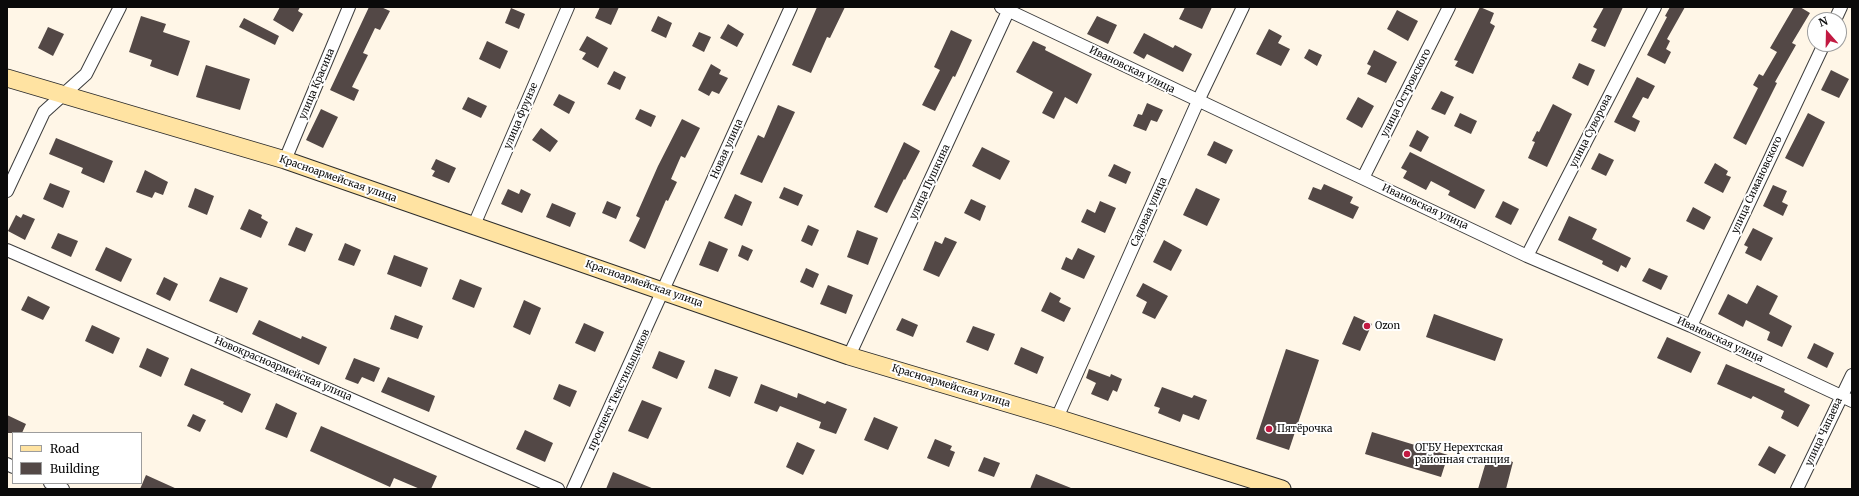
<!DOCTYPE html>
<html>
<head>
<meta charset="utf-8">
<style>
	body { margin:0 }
	#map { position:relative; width:1859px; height:496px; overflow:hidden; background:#fff6e7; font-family:Merriweather,serif }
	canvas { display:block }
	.frame { position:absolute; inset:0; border:8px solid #0a0a0a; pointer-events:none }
	.legend { position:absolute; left:12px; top:432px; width:130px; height:52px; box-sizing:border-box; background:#fff; border:1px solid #9d9d9d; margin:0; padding:5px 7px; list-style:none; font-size:12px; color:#0a0a0a }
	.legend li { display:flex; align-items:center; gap:8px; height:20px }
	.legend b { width:20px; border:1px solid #9d9d9d }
	.north { position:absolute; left:1807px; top:12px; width:40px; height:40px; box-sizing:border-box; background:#fff; border:1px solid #9d9d9d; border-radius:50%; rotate:340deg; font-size:11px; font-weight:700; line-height:16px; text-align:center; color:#0a0a0a }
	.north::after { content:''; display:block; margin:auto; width:14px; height:18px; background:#c21a42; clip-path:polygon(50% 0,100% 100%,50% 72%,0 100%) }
</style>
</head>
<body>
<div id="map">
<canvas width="1859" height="496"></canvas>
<div class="frame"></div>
<ul class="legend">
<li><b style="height:5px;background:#ffe3a2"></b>Road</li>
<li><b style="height:11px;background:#534846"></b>Building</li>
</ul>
<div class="north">N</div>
</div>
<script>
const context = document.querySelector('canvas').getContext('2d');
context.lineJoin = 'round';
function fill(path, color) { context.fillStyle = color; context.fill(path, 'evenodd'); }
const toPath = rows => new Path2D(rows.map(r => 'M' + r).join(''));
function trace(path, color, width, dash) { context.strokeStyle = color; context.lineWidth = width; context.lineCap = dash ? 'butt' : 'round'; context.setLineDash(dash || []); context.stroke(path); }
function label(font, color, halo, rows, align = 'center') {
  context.font = font + ' Merriweather,serif'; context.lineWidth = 4; context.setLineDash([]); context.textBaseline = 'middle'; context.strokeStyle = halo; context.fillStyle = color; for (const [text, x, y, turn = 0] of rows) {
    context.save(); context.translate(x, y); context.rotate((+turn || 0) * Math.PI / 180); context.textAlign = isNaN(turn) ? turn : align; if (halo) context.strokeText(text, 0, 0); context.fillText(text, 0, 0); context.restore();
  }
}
const building = toPath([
	[280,7,300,7,298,11,303,14,293,32,273,20],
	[369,7,381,7,390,11,380,30,375,28,363,53,368,55,352,87,359,90,354,101,330,90],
	[600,7,619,7,611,25,595,18],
	[817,7,845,7,830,38,827,37,811,73,792,65],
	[1185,7,1212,7,1202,29,1179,19],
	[1480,7,1494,13,1490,23,1495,26,1473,74,1455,66,1458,61,1454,60],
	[1604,7,1623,7,1605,47,1591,41,1597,29,1593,27],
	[1670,7,1685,7,1667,39,1670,41,1666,49,1671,52,1665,64,1647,55,1667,17,1665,16],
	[1794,7,1800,7,1810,13,1792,43,1796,45,1775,82,1777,83,1746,145,1733,138,1758,88,1753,85,1759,74,1763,76,1777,52,1770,48],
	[511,8,525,14,519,29,505,23],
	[1397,10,1418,21,1408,41,1387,29],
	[141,16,166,24,163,32,190,41,178,76,150,66,152,60,129,52],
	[658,16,672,23,666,38,651,31],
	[1097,16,1117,25,1108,44,1087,34],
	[244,18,279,36,275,45,239,27],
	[728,24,744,34,737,47,720,38],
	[48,27,64,34,53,56,38,48],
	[1269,29,1282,36,1278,43,1290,49,1281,66,1256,54],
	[951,30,972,40,955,77,953,76,935,111,922,105,940,70,934,67],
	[699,32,711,37,704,52,692,46],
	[1144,33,1173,48,1175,45,1192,54,1183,72,1147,54,1144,59,1133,53],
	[587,36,608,48,598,68,582,59,586,53,579,50],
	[487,41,508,51,500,69,479,59],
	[1033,41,1046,47,1045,50,1092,74,1077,104,1065,97,1054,119,1042,113,1053,92,1016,72],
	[1309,49,1322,55,1317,66,1304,58],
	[1374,50,1397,62,1386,83,1367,74,1371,66,1367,64],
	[1579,63,1595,70,1588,86,1572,78],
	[711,64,721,70,719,74,728,78,719,94,712,91,709,96,698,90],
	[206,65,250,79,240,110,196,97],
	[1831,70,1849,79,1839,98,1821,90],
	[614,71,626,77,620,90,607,84],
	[1637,77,1655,86,1648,99,1643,97,1632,117,1640,121,1635,132,1614,122],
	[1441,91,1454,97,1445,115,1431,109],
	[559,94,575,102,569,114,553,105],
	[468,97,487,106,481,118,462,109],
	[1358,97,1374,106,1362,128,1346,119],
	[1147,103,1163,110,1157,122,1151,120,1146,131,1133,126,1138,114,1142,115],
	[1553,104,1572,114,1547,167,1528,158,1535,142,1532,141,1537,131,1539,132],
	[778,105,795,112,762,183,740,174,758,135,764,138],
	[321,109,338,117,323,148,306,140],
	[640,109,656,116,651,127,635,119],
	[1460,113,1477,121,1471,134,1454,126],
	[1808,113,1825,122,1803,167,1785,158],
	[682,119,700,128,685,158,681,156,671,179,677,182,668,201,666,200,645,249,629,241,640,218,636,216,658,166],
	[541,128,558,141,550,152,532,140],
	[1417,130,1429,137,1421,152,1409,146],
	[56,138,113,161,104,183,81,173,83,168,49,154],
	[1214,141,1233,150,1226,164,1207,155],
	[904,142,920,151,905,180,904,179,887,213,874,207],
	[982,147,1010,161,1000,180,972,166],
	[1410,152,1485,190,1475,209,1448,195,1450,191,1431,181,1426,190,1403,178,1407,171,1401,168],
	[1599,153,1614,160,1606,176,1591,169],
	[436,159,456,168,449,183,432,176,435,171,431,169],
	[1715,163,1728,171,1726,175,1731,177,1723,193,1704,183],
	[1114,164,1131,172,1126,184,1108,176],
	[145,170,168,182,163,195,155,192,152,198,136,192],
	[50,183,70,191,63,208,43,199],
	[1324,184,1353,197,1350,203,1359,207,1353,219,1308,199,1313,187,1321,190],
	[1773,185,1787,191,1782,202,1788,205,1783,216,1763,206],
	[784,187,803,195,798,206,779,198],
	[195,188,214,196,207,215,188,207],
	[1196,188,1220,199,1207,226,1183,215],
	[508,189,519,194,521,189,531,194,522,213,501,204],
	[735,194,752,202,742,226,724,218],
	[971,199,986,206,980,221,964,213],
	[607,201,621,207,616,219,602,213],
	[1100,201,1116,208,1105,233,1081,222,1087,209,1095,213],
	[1503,201,1519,209,1511,225,1495,217],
	[552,203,576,213,570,227,546,217],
	[1693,207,1711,217,1704,230,1686,221],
	[249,209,262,215,261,218,268,222,261,238,240,229],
	[23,214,35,219,25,240,8,231,16,215,21,218],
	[1569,216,1597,229,1592,239,1631,258,1626,268,1621,265,1618,272,1602,264,1603,261,1558,240],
	[808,225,819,230,812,246,801,241],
	[296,227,313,234,305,252,288,245],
	[1753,228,1773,238,1761,261,1745,253,1748,247,1744,245],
	[857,230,878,238,868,265,847,257],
	[58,233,78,241,71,257,51,248],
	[945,237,957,242,939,277,923,270,935,241,942,244],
	[1164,240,1182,250,1171,271,1153,262],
	[709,241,728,249,718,272,699,265],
	[345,243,361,250,354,266,338,260],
	[742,245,753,250,748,261,738,256],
	[106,247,132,259,121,282,95,270],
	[1078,248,1095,256,1084,279,1061,269,1066,257,1072,260],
	[394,255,428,268,421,287,387,274],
	[806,268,819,274,813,288,800,282],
	[1649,268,1668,276,1661,290,1642,281],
	[164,277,178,284,170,301,156,294],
	[220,277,248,288,237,313,209,301],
	[460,279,482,288,474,308,452,299],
	[1143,283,1168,296,1155,319,1142,313,1147,302,1136,296],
	[828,285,853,295,846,314,820,304],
	[1757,285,1778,296,1769,314,1792,326,1782,347,1767,340,1770,332,1746,320,1743,327,1718,314,1728,294,1747,304],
	[1050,292,1061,298,1059,302,1071,308,1064,322,1041,311],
	[28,296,50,307,43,320,21,310],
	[524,300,541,308,530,335,513,327],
	[1434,314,1503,339,1495,361,1426,337],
	[395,315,423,326,418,339,390,329],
	[1354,316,1372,324,1360,351,1342,344],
	[902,318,918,325,913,337,896,330],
	[259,320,301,339,302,336,327,347,319,365,252,334],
	[584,323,604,332,595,352,575,343],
	[92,325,120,338,113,354,85,341],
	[973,326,995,334,988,351,966,342],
	[1667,337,1701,352,1691,373,1657,358],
	[1814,343,1834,353,1827,368,1807,358],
	[1021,347,1044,357,1037,374,1014,364],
	[147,348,169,358,161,377,139,367],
	[1286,349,1319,360,1289,450,1256,439],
	[659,351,685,361,677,379,652,368],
	[354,358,380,368,374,382,362,377,358,384,345,379],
	[1726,364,1785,389,1784,392,1810,405,1798,427,1781,418,1784,411,1753,396,1751,399,1717,384],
	[191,368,251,394,242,413,223,404,224,402,184,385],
	[715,369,738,377,730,397,708,388],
	[1089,369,1110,377,1111,374,1122,379,1117,392,1113,390,1108,401,1091,394,1096,383,1086,378],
	[388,377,435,396,429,412,381,392],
	[559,384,577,391,570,407,553,399],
	[761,384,797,398,798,393,825,404,827,401,847,409,836,434,819,428,821,422,780,406,777,412,754,403],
	[1162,387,1192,398,1194,395,1207,400,1199,420,1183,414,1180,422,1158,413,1160,408,1154,406],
	[642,400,662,408,648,439,628,431],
	[276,403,297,413,287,438,265,429],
	[193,414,206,420,200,432,187,426],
	[7,415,26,424,22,433,7,433],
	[874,417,898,427,888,450,864,440],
	[321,426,437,476,431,489,420,489,394,478,390,487,310,451],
	[525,430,553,443,545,462,516,449],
	[1372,432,1448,455,1441,477,1365,454],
	[935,439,952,446,950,450,955,452,949,467,927,458],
	[797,442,815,450,803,475,786,467],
	[1769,446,1786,455,1775,474,1758,465],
	[1488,455,1513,462,1506,489,1478,489],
	[984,457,1000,463,994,477,978,471],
	[613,472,654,489,606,489],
	[1036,474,1071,488,1071,489,1030,489],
	[146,475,177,489,140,489]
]);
const street = toPath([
	[1001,7,1527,256,1691,326,1852,401],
	[1835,20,1841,7],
	[285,160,349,7],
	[1363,178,1449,7],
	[7,191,44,112,86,74,120,7],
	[474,225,568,7],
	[7,250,558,489],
	[1527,256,1655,7],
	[1691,326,1824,44],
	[849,356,1010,7],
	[1057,418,1198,101,1243,7],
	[7,464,13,467],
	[50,483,63,489],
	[573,489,791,7],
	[1797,489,1852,375]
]);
const secondary = toPath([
	[7,78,285,160,849,356,1057,418,1282,489]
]);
const markers = [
	[1367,326,4,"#c21a42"],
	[1269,429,4,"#c21a42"],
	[1407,454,4,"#c21a42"]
];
const streetNames = [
	["Ивановская улица",1132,70,26],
	["улица Красина",317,84,-67],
	["улица Островского",1406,93,-63],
	["улица Фрунзе",521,116,-67],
	["улица Суворова",1591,131,-63],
	["Новая улица",727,149,-66],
	["Красноармейская улица",338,179,19],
	["улица Пушкина",930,182,-65],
	["улица Симановского",1757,185,-65],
	["Ивановская улица",1425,207,25],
	["Садовая улица",1149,212,-66],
	["Красноармейская улица",644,284,19],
	["Ивановская улица",1720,340,25],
	["Новокрасноармейская улица",283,369,23],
	["Красноармейская улица",951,386,17],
	["проспект Текстильщиков",619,390,-65],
	["улица Чапаева",1824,432,-65]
];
const poiNames = [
	["Ozon",1375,326],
	["Пятёрочка",1277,429],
	["ОГБУ Нерехтская",1415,448],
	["районная станция",1415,460]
];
fill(building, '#534846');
trace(street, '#3d3d3d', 14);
trace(secondary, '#2c2c2c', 19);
trace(street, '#fff', 12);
trace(secondary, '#ffe3a2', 17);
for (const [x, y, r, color] of markers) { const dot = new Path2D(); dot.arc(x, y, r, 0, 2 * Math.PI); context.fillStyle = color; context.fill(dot); trace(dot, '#fff', 1.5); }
label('10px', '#0a0a0a', '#fff', streetNames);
label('10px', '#0a0a0a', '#fff', poiNames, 'left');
</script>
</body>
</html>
